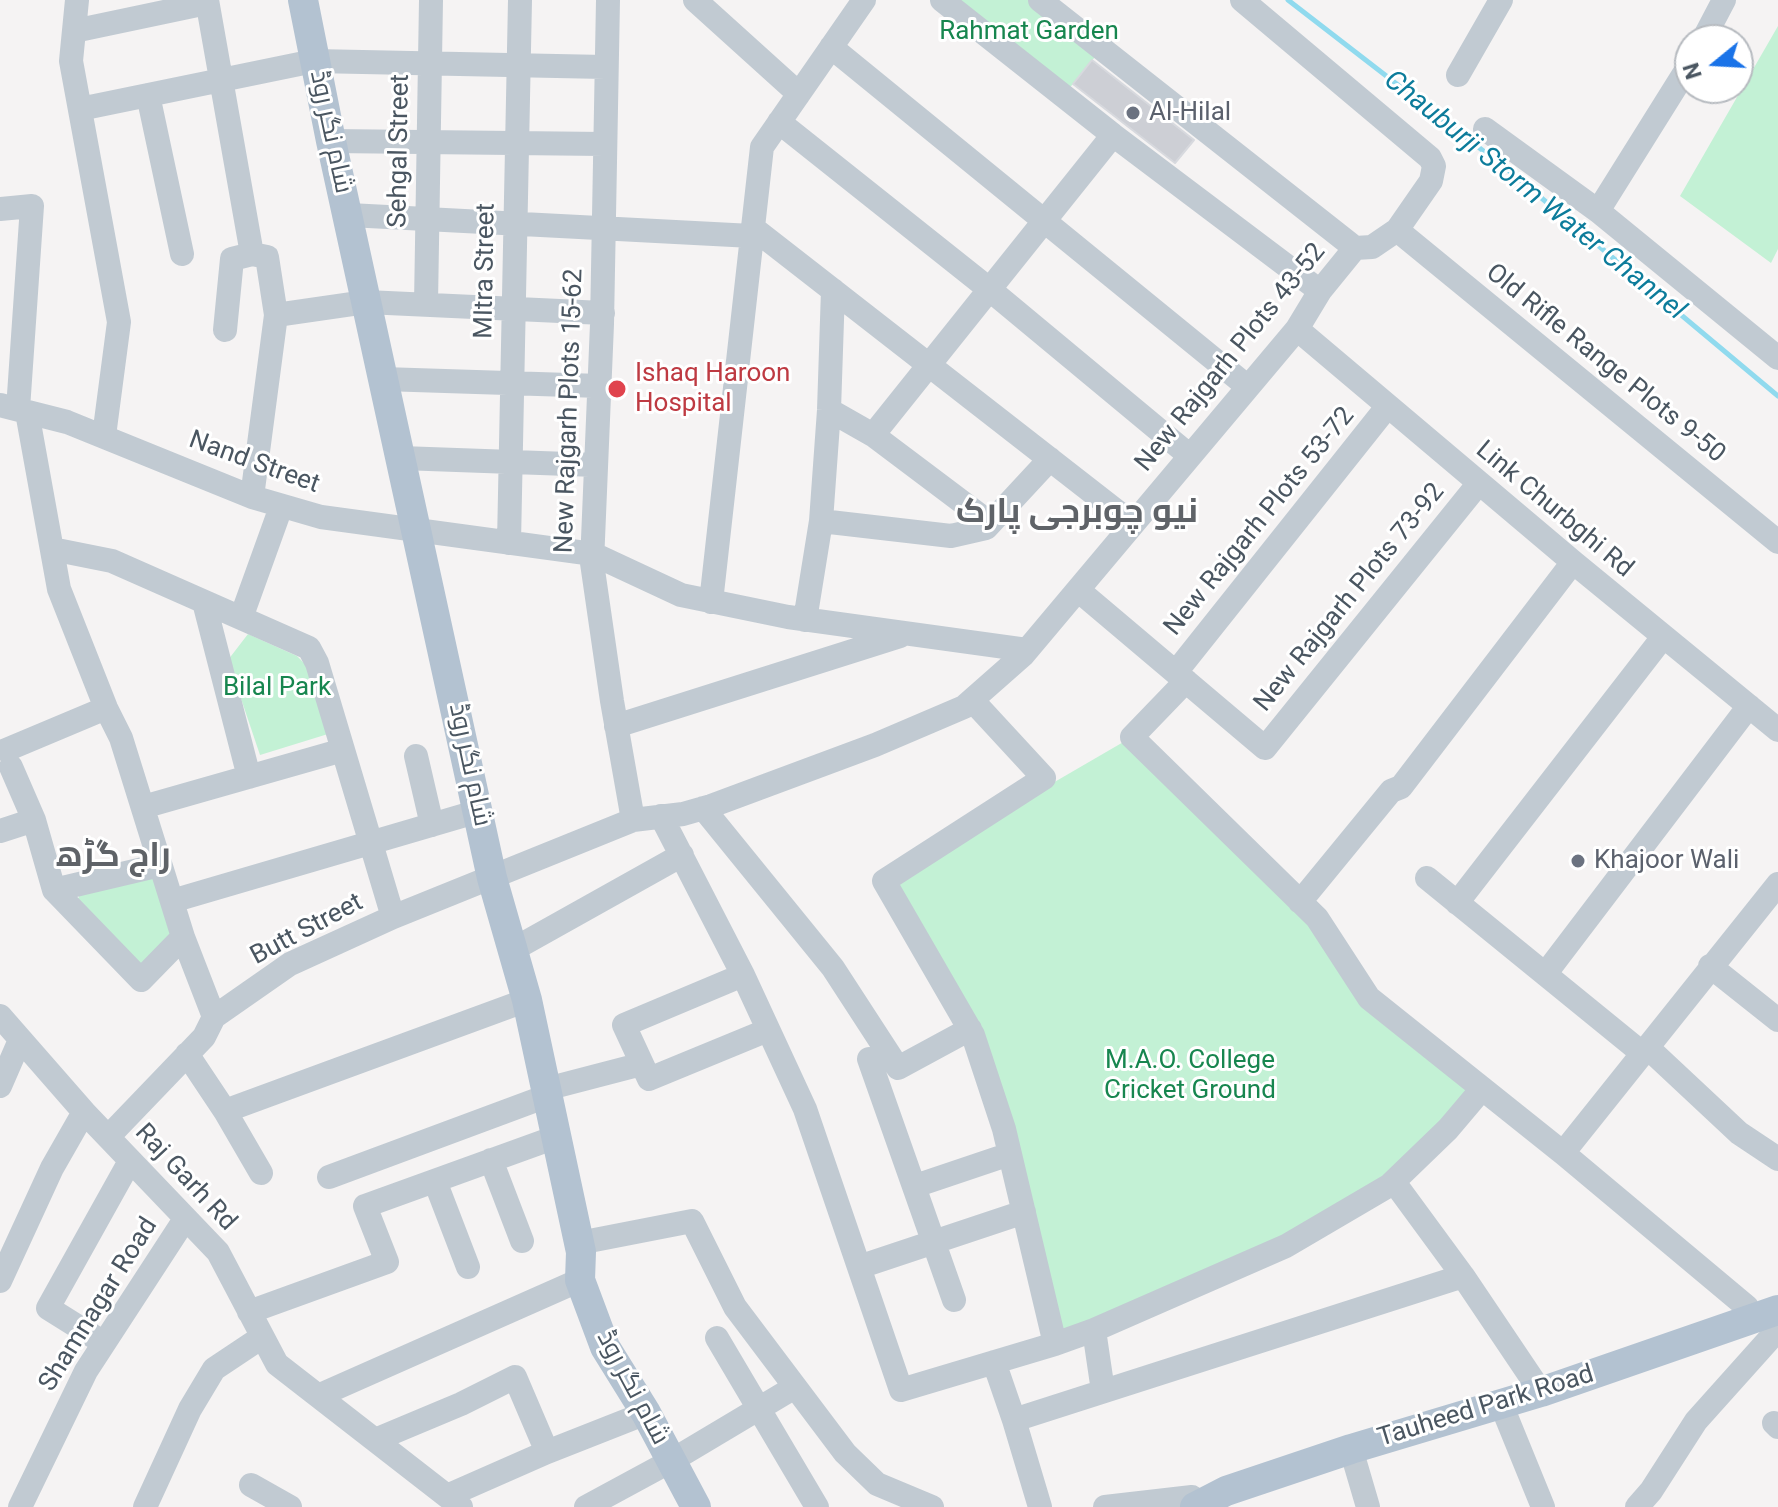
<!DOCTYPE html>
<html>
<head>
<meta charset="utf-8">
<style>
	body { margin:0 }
	#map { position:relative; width:1778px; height:1507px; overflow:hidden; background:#f5f3f3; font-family:Roboto,sans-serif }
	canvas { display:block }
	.north { position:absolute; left:1674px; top:24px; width:80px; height:80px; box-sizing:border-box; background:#fff; border:2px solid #b7bbc0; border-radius:50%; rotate:252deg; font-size:22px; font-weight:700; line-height:32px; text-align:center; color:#4a5661 }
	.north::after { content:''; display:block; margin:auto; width:28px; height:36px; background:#1a73e8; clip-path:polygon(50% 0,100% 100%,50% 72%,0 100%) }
</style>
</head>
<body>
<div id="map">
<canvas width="1778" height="1507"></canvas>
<div class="north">N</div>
</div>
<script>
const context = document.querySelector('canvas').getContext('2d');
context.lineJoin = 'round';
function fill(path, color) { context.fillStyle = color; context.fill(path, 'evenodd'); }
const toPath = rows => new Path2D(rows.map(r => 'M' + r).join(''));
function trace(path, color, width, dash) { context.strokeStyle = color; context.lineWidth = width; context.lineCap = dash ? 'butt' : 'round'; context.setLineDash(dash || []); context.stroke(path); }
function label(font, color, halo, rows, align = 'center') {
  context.font = font + ' Roboto,Cairo,sans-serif'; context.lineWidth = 6; context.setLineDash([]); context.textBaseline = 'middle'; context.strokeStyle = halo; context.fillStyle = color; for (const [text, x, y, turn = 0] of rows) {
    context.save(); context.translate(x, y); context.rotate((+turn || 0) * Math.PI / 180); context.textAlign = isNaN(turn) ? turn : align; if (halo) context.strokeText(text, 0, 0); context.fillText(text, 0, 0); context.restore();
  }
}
const green = toPath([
	[941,0,1035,0,1099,52,1063,96],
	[1778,26,1778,249,1771,263,1680,196],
	[248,634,297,656,310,669,328,734,260,755,228,660],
	[1132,737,1317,918,1369,998,1481,1090,1394,1182,1055,1344,970,1029,884,881],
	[154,875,172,932,140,968,78,899,81,891]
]);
const stream = toPath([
	[1288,0,1508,170,1778,396]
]);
const building = toPath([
	[1092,60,1194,140,1175,163,1073,84,1092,60]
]);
const minor = toPath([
	[77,0,71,61,119,322,104,436],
	[207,0,252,254,232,259,225,330],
	[608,0,602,324,592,563,612,701,633,820],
	[695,0,799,94],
	[942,0,1113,135,1320,291],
	[1040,0,1355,248],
	[1242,0,1430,158,1434,166,1431,181,1397,230,1372,247,1355,248],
	[74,31,207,3],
	[1703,40,1724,0],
	[831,47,1248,387],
	[1458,75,1501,0],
	[148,95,182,254],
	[80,109,314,61,605,67],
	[779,122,989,289,1190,456],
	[1485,129,1598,211,1778,358],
	[331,141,604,144],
	[0,209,32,206,18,409],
	[1598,211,1690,64],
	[349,215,752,236],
	[753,228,1133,524],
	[1397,230,1778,542],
	[252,254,267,257,276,315,252,497],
	[426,304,431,0],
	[276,315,366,302,603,313],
	[1297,329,1573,562,1778,730],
	[383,379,600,386],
	[0,405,67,422,252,497,321,517,593,554,681,595,788,617,1027,650],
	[829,410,873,435,990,523],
	[27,412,59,589,106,708,121,738,183,937,214,1017],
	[873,435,1113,135],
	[401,458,596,465],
	[821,521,951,536,986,528,1050,459],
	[509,543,520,0],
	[52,549,112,561,309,648,317,663,393,917],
	[1078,590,1265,748,1479,483],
	[204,602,249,777],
	[711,602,762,147,864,0],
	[241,618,281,507],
	[805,620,821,521,829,410,833,290],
	[1176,672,1387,407],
	[1186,681,1132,737,1317,918,1369,998,1563,1153,1747,1307,1753,1319],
	[972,700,1044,778,884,881,973,1035,1004,1129,1055,1344],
	[616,726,900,636],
	[6,750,106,708],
	[416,756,432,825],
	[11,767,34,820,54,890,141,980,183,937],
	[143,807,343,750],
	[703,808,833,968,898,1068,970,1029],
	[661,816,743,975,805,1109,901,1390,1055,1344,1094,1330,1286,1246,1390,1185,1448,1129,1481,1090],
	[0,831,34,820],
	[1427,878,1642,1053],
	[54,890,160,865],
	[172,901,479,811],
	[1300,902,1391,791,1401,787,1573,562],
	[1457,903,1663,637],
	[514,949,682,855],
	[1710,966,1778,1020],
	[1546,973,1749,706],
	[743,975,624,1025,649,1079,768,1030],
	[0,1016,84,1112,218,1252,277,1364,461,1507],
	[1647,1047,1739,1133,1778,1159],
	[187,1054,225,1111,261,1173],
	[869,1059,954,1300],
	[0,1086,20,1040],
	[546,1089,642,1064],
	[225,1111,527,1000],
	[108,1137,204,1037,214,1017,290,964,393,917,633,820,683,814,711,806,875,745,964,707,1023,655,1297,329,1320,291,1355,248],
	[1563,1153,1778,884],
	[491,1160,522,1241],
	[329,1177,547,1096],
	[435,1181,468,1267],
	[1394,1182,1463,1276,1541,1392],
	[915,1186,1010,1154],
	[579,1243,692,1221,735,1307,845,1453,877,1484,932,1507],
	[859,1267,1024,1212],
	[0,1281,52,1168,84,1112],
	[249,1312,387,1262,365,1206,556,1137],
	[1094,1330,1103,1391],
	[717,1338,817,1507],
	[104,1343,48,1308,130,1161],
	[994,1362,1014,1420,1463,1276],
	[318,1396,580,1280],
	[1501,1404,1543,1507],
	[1014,1420,1040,1507],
	[1774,1423,1778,1427],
	[375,1440,461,1404,515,1377,547,1452],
	[1351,1449,1368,1507],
	[251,1485,290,1507],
	[447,1496,547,1452,646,1413],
	[20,1507,86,1371,185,1219],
	[145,1507,190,1409,214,1369,262,1337],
	[586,1507,671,1461,795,1387],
	[1105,1507,1192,1497,1200,1503],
	[1637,1507,1651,1491,1696,1421,1773,1335,1776,1322,1772,1312]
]);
const major = toPath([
	[303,0,331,141,492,878,527,1000,581,1252,580,1280,605,1347,646,1413,696,1507],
	[1195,1507,1226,1491,1351,1449,1541,1392,1778,1310]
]);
const markers = [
	[1133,113,8,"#6b7280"],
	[617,389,10,"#e0444e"],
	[1578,861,8,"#6b7280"]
];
const parkNames = [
	["Rahmat Garden",1029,32],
	["Bilal Park",277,688],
	["M.A.O. College",1190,1061],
	["Cricket Ground",1190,1091]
];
const worshipNames = [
	["Al-Hilal",1149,113],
	["Khajoor Wali",1594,861]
];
const streetNames = [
	["شام نگر روڈ",330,132,78],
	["Sehgal Street",400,151,-89],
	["MItra Street",486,271,-89],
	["New Rajgarh Plots 43-52",1231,358,-51],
	["Old Rifle Range Plots 9-50",1605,364,39],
	["New Rajgarh Plots 15-62",570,411,-88],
	["Nand Street",254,463,20],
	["Link Churbghi Rd",1554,510,40],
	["New Rajgarh Plots 53-72",1260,522,-51],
	["New Rajgarh Plots 73-92",1350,598,-51],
	["شام نگر روڈ",469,765,78],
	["Butt Street",307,930,-28],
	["Raj Garh Rd",185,1178,47],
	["Shamnagar Road",99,1305,-58],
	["شام نگر روڈ",632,1388,62],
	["Tauheed Park Road",1486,1407,-17]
];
const healthNames = [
	["Ishaq Haroon",635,374],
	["Hospital",635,404]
];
const waterNames = [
	["Chauburji Storm Water Channel",1534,196,39]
];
const districtNames = [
	["نیو چوبرجی پارک",1077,513],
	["راج گڑھ",113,857]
];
fill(green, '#c3f1d5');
trace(stream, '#90daee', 5);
fill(building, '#cdcfd5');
trace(building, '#d7d9de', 2);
trace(minor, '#c1cad2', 24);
trace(major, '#b3c2d1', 30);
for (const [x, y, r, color] of markers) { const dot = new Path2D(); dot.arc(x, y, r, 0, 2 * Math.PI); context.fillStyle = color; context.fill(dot); trace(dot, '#fff', 3); }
label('26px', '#17864f', '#fff', parkNames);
label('26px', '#5b616d', '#fff', worshipNames, 'left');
label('26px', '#4a5661', '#fff', streetNames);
label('26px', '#be3a42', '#fff', healthNames, 'left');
label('italic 28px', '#0c7c9b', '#fff', waterNames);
label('bold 34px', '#5f6368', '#fff', districtNames);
</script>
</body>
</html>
